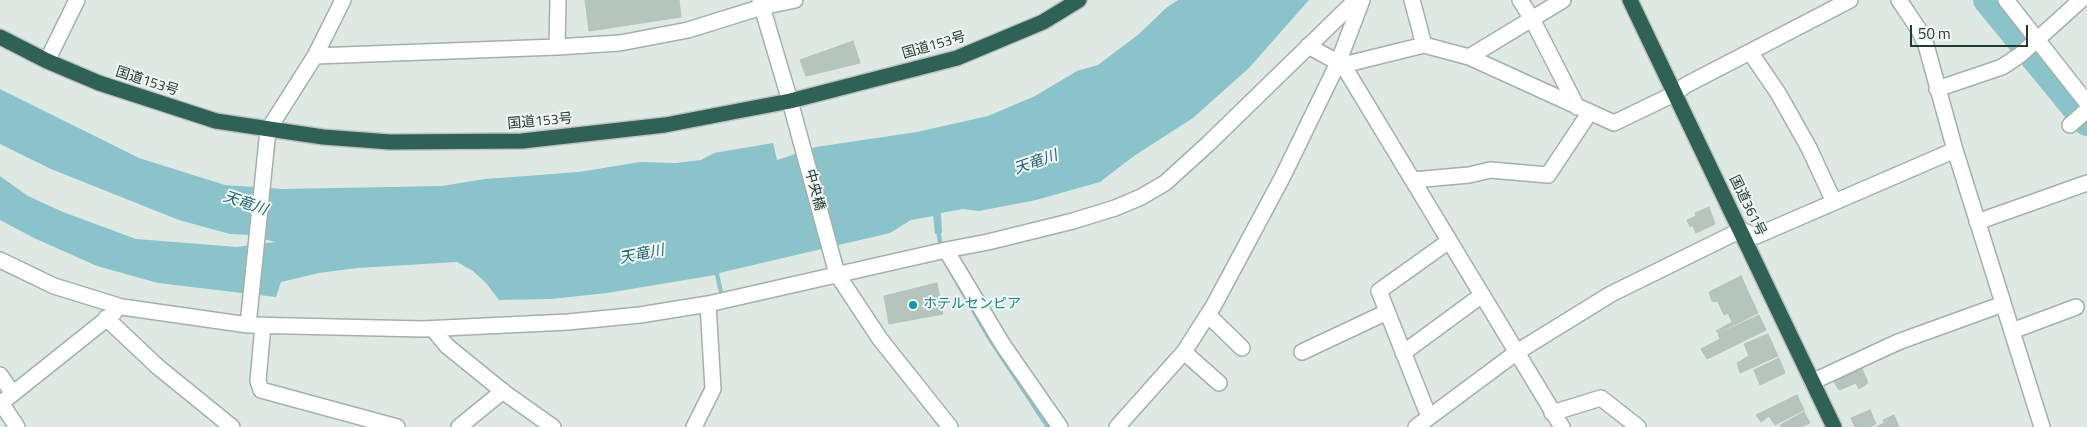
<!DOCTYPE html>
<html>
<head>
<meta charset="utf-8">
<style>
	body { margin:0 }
	#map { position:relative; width:2087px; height:427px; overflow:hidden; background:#dfe9e4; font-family:"Titillium Web",sans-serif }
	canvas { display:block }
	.scale { position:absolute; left:1910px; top:25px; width:118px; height:22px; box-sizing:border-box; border:2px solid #223831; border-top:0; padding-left:6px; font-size:15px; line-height:18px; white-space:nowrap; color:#223831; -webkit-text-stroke:4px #eff6f3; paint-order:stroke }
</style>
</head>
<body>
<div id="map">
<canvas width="2087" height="427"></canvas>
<div class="scale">50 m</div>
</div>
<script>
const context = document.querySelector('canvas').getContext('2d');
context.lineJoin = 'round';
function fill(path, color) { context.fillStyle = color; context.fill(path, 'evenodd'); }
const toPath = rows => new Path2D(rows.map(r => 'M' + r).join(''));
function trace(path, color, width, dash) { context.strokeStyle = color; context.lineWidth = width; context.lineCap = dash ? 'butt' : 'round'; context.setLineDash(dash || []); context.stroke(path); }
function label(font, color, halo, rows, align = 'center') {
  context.font = font + ' "Titillium Web","Noto Sans JP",sans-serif'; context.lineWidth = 4; context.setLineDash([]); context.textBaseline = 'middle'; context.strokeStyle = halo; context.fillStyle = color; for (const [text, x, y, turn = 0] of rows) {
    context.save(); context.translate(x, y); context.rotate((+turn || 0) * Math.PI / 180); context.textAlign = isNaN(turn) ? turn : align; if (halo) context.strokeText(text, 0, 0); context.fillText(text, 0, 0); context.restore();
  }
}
const water = toPath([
	[1178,0,1309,0,1249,68,1193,118,1134,156,1100,182,1036,200,979,211,963,209,941,213,942,233,935,234,933,216,911,220,890,233,719,273,723,292,719,293,715,275,607,293,551,299,499,300,486,283,473,271,457,262,357,268,319,273,281,282,276,297,158,283,97,266,34,238,0,220,0,176,28,196,63,212,136,239,237,247,275,242,250,235,230,234,179,220,51,169,0,144,0,89,139,158,225,185,282,189,442,186,485,179,579,172,640,162,676,163,701,160,714,153,773,143,777,160,816,147,917,132,988,116,1035,96,1077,71,1098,65,1139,34,1166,8]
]);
const stream = toPath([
	[938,229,941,248],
	[946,263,988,336,1048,427]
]);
const river = toPath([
	[1987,0,2087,122]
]);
const building = toPath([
	[585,0,679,0,681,17,589,31,585,0],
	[853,41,860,63,806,76,800,60,853,41],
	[1709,207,1715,224,1696,233,1692,225,1690,227,1687,220,1696,216,1695,213,1709,207],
	[1741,276,1758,313,1718,333,1716,331,1732,322,1728,313,1724,315,1718,302,1712,301,1709,292,1741,276],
	[937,283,943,314,889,324,884,296,937,283],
	[1759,315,1766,330,1707,359,1701,349,1720,339,1718,334,1759,315],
	[1768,334,1778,356,1740,373,1737,363,1749,356,1744,344,1768,334],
	[1779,358,1785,373,1760,385,1754,370,1779,358],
	[1861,366,1868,383,1859,389,1856,383,1839,390,1832,378,1861,366],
	[1797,395,1804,410,1775,425,1769,416,1761,422,1756,415,1797,395],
	[1870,410,1876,424,1870,427,1855,427,1851,418,1870,410],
	[1804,412,1810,423,1801,427,1781,427,1780,425,1804,412],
	[1894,415,1899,427,1876,427,1884,423,1883,420,1894,415]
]);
const minor = toPath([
	[760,0,790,101,837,274,880,339,950,427],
	[1412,0,1424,45],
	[1520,0,1532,19,1577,107],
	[1899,0,1919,30,1926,45,1955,150,2042,427],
	[2006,0,2087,103],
	[1308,46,1343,65,1562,427],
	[557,47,558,0],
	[1750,52,1778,93,1809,148,1834,202],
	[315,56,557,47,620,43,688,30,762,7,795,0],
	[1469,57,1563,0],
	[47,61,77,0],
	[1343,65,1424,45,1469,57,1614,123,1674,94,1686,85,1850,0],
	[1937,89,2002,67,2020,55,2081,0],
	[2070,125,2087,110],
	[1413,180,1469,175,1490,170,1548,175,1590,112],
	[1977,222,2087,183],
	[946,250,1003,345,1060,427],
	[0,260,54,286,122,307,248,325,423,329,568,322,640,315,708,304,946,250,988,242,1073,221,1115,208,1141,197,1165,183,1208,144,1356,0],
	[1208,315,1242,348],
	[106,318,158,367,232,427],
	[248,325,268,130,315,56,343,0],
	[263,325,258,381,261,390,397,427],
	[433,329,447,346,505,393,553,427],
	[2012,331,2076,307],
	[1184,352,1219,383],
	[1302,352,1387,312],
	[1403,353,1482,295],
	[0,375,12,392],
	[1812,382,1898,342,2003,304],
	[1,403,17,427],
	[0,404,114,313],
	[1552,413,1601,398,1638,427],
	[1429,417,1379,291,1449,241],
	[459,427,503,391],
	[694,427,713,389,708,304],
	[1117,427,1184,352,1214,305,1282,178,1338,63,1362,0],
	[1416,427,1517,352,1611,294,1741,230,1756,236,1955,150]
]);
const highway = toPath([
	[1630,0,1834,427],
	[0,37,47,61,99,83,216,121,323,137,390,142,522,141,665,125,790,101,957,58,1043,22,1079,0]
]);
const markers = [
	[913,305,5,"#0f9aa8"]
];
const streetNames = [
	["国道153号",934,46,-16],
	["国道153号",147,82,18],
	["国道153号",540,122,-5],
	["中央橋",814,190,75],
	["国道361号",1747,206,64]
];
const cultureNames = [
	["ホテルセンピア",923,305]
];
const waterNames = [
	["天竜川",1036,163,-19],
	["天竜川",245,204,19],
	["天竜川",642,255,-11]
];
fill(water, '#8bc3ca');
trace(stream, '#8bc3ca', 4.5);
trace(river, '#8bc3ca', 28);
fill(building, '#b5c4bd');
trace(building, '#b3c2bb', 1);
trace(minor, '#a3b0ab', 18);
trace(highway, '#bdc3c1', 18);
trace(minor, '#fff', 15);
trace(highway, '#306155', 15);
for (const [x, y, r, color] of markers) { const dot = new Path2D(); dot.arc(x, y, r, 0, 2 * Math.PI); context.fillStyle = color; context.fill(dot); trace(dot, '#eff6f3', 2); }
label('14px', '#223831', '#eff6f3', streetNames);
label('14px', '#0d838f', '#eff6f3', cultureNames, 'left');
label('italic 15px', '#22656e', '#eff6f3', waterNames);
</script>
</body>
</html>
